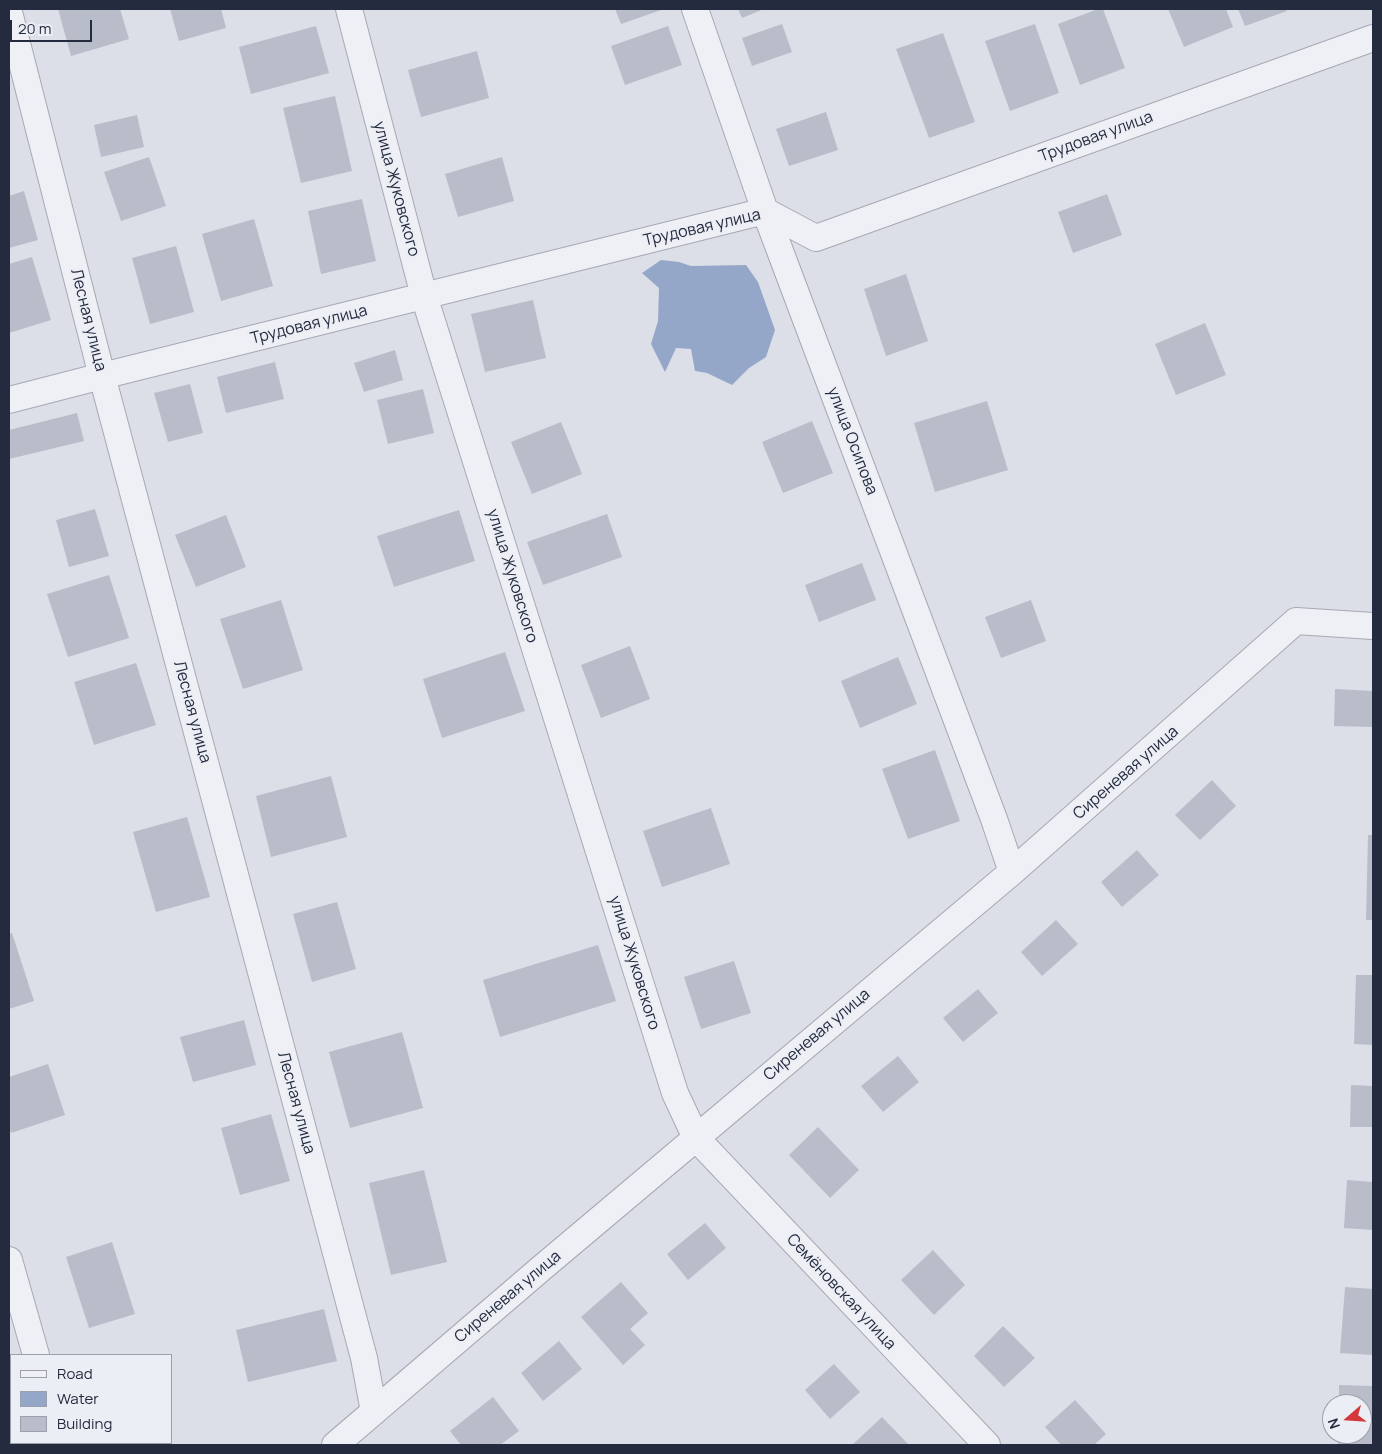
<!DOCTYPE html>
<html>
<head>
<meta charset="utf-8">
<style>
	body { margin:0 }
	#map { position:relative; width:1382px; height:1454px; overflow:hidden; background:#dcdfe7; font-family:Manrope,sans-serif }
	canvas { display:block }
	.frame { position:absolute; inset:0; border:10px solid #252b3e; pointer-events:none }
	.legend { position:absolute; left:10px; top:1354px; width:162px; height:90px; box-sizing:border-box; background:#ebeef5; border:1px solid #9ca0ac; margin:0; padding:6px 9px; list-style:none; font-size:15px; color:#252b3e }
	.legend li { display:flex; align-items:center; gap:10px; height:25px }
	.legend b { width:25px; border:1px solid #9ca0ac }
	.north { position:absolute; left:1322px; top:1394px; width:50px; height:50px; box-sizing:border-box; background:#ebeef5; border:1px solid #9ca0ac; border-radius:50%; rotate:251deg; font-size:14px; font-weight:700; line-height:20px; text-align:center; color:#252b3e }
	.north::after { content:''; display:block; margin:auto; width:18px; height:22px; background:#d3393c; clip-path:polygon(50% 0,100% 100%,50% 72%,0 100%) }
	.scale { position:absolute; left:10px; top:20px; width:82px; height:22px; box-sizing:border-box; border:2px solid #252b3e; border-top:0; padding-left:6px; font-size:15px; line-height:18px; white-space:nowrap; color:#252b3e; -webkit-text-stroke:4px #ebeef5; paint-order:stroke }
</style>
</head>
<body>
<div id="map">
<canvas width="1382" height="1454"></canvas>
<div class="frame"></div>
<ul class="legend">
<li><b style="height:6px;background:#eff0f5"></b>Road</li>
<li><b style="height:14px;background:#95a7c9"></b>Water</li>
<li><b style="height:14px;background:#b9bdca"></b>Building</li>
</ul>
<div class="north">N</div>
<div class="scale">20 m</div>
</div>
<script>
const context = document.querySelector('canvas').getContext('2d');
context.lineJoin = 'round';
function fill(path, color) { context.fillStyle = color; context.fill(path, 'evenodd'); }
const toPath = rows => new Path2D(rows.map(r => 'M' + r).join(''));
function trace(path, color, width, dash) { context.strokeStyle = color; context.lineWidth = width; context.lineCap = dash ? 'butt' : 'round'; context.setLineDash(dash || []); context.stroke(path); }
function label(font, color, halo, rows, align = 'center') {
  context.font = font + ' Manrope,sans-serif'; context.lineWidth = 4; context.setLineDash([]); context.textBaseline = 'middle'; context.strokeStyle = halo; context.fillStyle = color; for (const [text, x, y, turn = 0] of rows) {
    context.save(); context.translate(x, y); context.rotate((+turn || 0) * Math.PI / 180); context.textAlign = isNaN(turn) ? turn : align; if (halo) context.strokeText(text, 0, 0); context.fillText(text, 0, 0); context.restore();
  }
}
const water = toPath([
	[661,260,679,262,691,266,746,265,758,282,775,330,766,357,749,368,732,385,707,373,695,371,691,349,676,348,665,372,651,344,658,321,659,288,642,273]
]);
const building = toPath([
	[58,9,120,9,129,39,71,56],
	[170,9,221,9,226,28,179,41],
	[615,9,664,9,621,24],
	[738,9,764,9,742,18],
	[1098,9,1103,9,1125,68,1080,85,1058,24],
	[1168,9,1226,9,1233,27,1184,47],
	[1238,9,1286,9,1287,11,1245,26],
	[782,24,792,52,752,66,742,38],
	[1035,24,1059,93,1010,111,985,41],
	[316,26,329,73,251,94,239,47],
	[668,26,682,65,625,85,611,46],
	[943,33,975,122,929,138,896,49],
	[477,51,489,98,421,117,408,70],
	[335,96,352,171,301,183,283,108],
	[826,112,838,150,789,166,776,129],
	[137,115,144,147,101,157,94,125],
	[149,157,166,206,121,221,104,172],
	[502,157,514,201,458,217,445,174],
	[24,191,38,240,9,248,9,196],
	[1107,194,1122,235,1073,253,1058,212],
	[362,199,376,261,321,274,308,211],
	[254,219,273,286,221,301,202,234],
	[176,246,194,312,150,324,132,258],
	[32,257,51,320,9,333,9,264],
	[906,274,928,341,886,356,864,289],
	[533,300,546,358,485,372,471,314],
	[1205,323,1226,375,1176,395,1155,344],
	[395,350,403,380,364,392,354,363],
	[275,362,284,399,226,413,217,377],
	[190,384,203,433,168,442,154,393],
	[423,389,434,433,388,444,377,400],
	[987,401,1008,470,935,492,914,423],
	[77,413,84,441,9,459,9,430],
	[812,421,833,473,783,493,762,442],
	[561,422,582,474,532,494,511,442],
	[95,509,109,556,69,567,56,520],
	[459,510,475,561,394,587,377,536],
	[607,514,622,557,543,585,527,542],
	[226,515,246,567,196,587,175,535],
	[862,563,876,600,819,622,805,585],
	[109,575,129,638,68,657,47,594],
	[281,600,303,670,243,689,220,619],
	[1031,600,1046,641,1001,658,985,617],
	[630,646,650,699,601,718,581,665],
	[505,652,525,711,442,738,423,679],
	[898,657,917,704,860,728,841,681],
	[136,663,156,725,94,745,74,682],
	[1335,689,1373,691,1373,727,1334,726],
	[935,750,960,821,908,839,882,769],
	[331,776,347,837,271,857,256,796],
	[1212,780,1236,806,1200,840,1175,815],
	[711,808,730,864,662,887,643,831],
	[187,817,210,897,156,912,133,832],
	[1368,835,1373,835,1373,920,1366,920],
	[1137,850,1159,875,1122,907,1101,882],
	[337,902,356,969,312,982,293,914],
	[1056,920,1078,944,1042,976,1021,952],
	[12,933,34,1001,9,1009,9,934],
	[598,945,616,1001,500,1037,483,980],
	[734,961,751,1013,701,1029,684,977],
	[1356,975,1373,975,1373,1045,1354,1044],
	[978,989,998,1013,963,1042,943,1018],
	[244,1020,256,1065,193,1082,180,1037],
	[402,1032,423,1108,350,1128,329,1052],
	[898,1056,919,1082,883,1112,861,1086],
	[48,1064,65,1115,11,1133,9,1127,9,1077],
	[1351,1085,1373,1086,1373,1127,1350,1127],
	[271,1114,290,1181,240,1195,221,1128],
	[818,1127,859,1170,830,1198,789,1155],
	[424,1170,447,1262,391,1275,369,1183],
	[1347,1180,1373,1182,1373,1230,1344,1228],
	[705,1223,726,1248,688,1280,667,1254],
	[112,1242,135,1314,89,1328,66,1257],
	[933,1250,965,1285,934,1315,901,1280],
	[621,1282,648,1313,630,1329,645,1345,623,1365,581,1317],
	[1345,1287,1373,1289,1373,1355,1340,1353],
	[324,1309,337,1361,248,1382,236,1330],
	[1003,1326,1035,1358,1004,1387,974,1356],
	[559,1341,582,1369,543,1401,521,1373],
	[834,1364,860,1392,830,1419,805,1390],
	[1339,1385,1373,1386,1373,1445,1338,1445,1338,1434,1362,1434,1362,1404,1339,1404],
	[493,1397,519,1431,500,1445,461,1445,450,1431],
	[1075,1400,1106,1434,1094,1445,1061,1445,1045,1427],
	[882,1417,909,1445,852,1445],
	[117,1443,164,1443,165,1445,118,1445]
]);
const minor = toPath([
	[349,9,424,296,675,1093,696,1138,987,1445],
	[695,9,765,211,994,819,1012,872],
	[9,12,102,376,364,1358,374,1412],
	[9,400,102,376,765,211,816,238,1373,38],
	[9,1260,36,1355],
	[61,1443,62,1445],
	[335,1445,544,1266,1012,872,1296,621,1373,626]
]);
const streetNames = [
	["Трудовая улица",1096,137,-20],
	["улица Жуковского",396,189,75],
	["Трудовая улица",702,228,-13],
	["Лесная улица",88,320,76],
	["Трудовая улица",309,325,-14],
	["улица Осипова",852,441,69],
	["улица Жуковского",512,576,73],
	["Лесная улица",192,712,75],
	["Сиреневая улица",1126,773,-41],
	["улица Жуковского",634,963,73],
	["Сиреневая улица",817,1035,-40],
	["Лесная улица",296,1103,75],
	["Семёновская улица",841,1292,47],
	["Сиреневая улица",508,1297,-40]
];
fill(water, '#95a7c9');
fill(building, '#b9bdca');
trace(minor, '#a5a9b4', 28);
trace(minor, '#eff0f5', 26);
label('16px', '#252b3e', '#ebeef5', streetNames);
</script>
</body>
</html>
